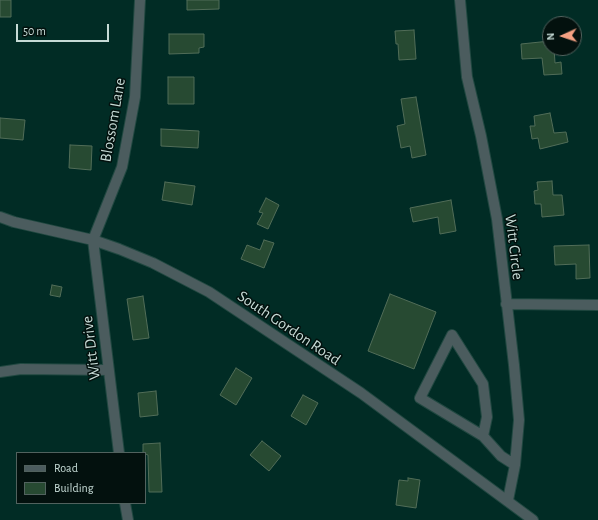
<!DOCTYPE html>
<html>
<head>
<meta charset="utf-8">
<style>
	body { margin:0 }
	#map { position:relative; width:598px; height:520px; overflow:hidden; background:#012c25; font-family:"Alegreya Sans",sans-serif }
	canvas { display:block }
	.legend { position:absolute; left:16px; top:452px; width:130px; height:52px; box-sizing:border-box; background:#03110e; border:1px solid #51625e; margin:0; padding:5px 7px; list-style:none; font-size:12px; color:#c6dbd6 }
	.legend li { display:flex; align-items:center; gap:8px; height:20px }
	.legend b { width:20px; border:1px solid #51625e }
	.north { position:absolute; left:542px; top:16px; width:40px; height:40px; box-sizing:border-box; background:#03110e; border:1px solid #51625e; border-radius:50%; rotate:267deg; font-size:11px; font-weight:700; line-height:16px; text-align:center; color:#c6dbd6 }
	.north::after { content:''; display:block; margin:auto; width:14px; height:18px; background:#f3a082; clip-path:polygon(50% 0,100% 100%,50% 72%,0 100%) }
	.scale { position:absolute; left:16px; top:24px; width:93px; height:18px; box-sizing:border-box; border:2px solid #c6dbd6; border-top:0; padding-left:5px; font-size:12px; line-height:14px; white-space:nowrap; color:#c6dbd6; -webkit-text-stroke:3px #03110e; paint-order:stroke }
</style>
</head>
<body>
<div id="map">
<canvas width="598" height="520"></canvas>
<ul class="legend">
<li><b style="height:5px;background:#4b5c5e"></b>Road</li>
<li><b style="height:11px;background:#274a32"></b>Building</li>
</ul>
<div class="north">N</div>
<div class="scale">50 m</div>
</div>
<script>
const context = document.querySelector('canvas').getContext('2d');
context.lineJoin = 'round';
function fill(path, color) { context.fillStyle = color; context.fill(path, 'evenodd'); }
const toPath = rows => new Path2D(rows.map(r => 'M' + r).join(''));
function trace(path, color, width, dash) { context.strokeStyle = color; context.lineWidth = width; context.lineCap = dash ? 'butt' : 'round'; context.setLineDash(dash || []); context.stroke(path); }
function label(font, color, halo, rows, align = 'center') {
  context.font = font + ' "Alegreya Sans",sans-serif'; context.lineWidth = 3; context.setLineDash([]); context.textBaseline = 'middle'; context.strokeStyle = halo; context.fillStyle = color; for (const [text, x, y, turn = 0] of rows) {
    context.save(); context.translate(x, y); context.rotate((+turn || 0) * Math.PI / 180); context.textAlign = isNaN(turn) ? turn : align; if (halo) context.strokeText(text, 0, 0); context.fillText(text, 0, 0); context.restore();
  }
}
const building = toPath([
	[0,0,11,0,11,17,0,17,0,0],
	[187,0,219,0,219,9,187,10,187,0],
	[414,30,416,59,399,60,398,44,396,44,395,31,414,30],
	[169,34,204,34,204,47,199,48,199,53,169,54,169,34],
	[550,41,550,48,554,48,555,63,561,62,562,74,544,75,542,58,522,59,521,44,550,41],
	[168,77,194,77,194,104,168,104,168,77],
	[416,97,426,155,412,158,410,146,401,148,397,126,405,124,401,99,416,97],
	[550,113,554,133,566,132,568,142,540,149,538,138,532,139,530,126,535,126,534,116,550,113],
	[0,118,25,120,23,140,0,138,0,118],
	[161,129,199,131,198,148,161,146,161,129],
	[70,145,92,146,91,170,69,168,70,145],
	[552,181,553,195,562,195,564,215,542,217,541,204,535,204,534,191,538,190,537,182,552,181],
	[165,182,195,186,192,205,162,200,165,182],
	[266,198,279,205,268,229,257,224,263,213,259,212,266,198],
	[451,200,456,231,440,234,438,217,413,222,410,208,451,200],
	[264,240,274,243,264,268,241,259,247,245,260,250,264,240],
	[589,245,590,278,576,279,576,264,555,265,554,246,589,245],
	[52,285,62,287,60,297,50,295,52,285],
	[390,294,436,312,414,369,368,351,390,294],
	[143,296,149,338,133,340,127,299,143,296],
	[236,368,252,378,236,405,220,395,236,368],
	[156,391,158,415,140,417,138,393,156,391],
	[303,395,318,403,306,425,291,416,303,395],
	[262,441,281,456,269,471,250,455,262,441],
	[160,443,162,492,149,492,148,455,143,453,143,444,160,443],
	[408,478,420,480,416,508,396,505,399,480,408,481,408,478]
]);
const minor = toPath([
	[460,0,467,77,481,136,497,219,514,365,519,420,515,465,508,500],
	[0,217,14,222,93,240,119,249,153,263,209,292,361,393,533,520],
	[506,304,598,305],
	[0,372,21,369,108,370],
	[483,436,487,417,483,384,452,335,420,398,483,436,501,456,515,465],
	[119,453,93,240,122,167,135,97,140,0],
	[125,503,128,520]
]);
const streetNames = [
	["Blossom Lane",113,120,-80],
	["Witt Circle",514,247,83],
	["South Gordon Road",289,328,34],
	["Witt Drive",91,348,-97]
];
fill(building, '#274a32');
trace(building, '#516d58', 1);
trace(minor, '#214841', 12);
trace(minor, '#4b5c5e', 10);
label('16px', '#c6dbd6', '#03110e', streetNames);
</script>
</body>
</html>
